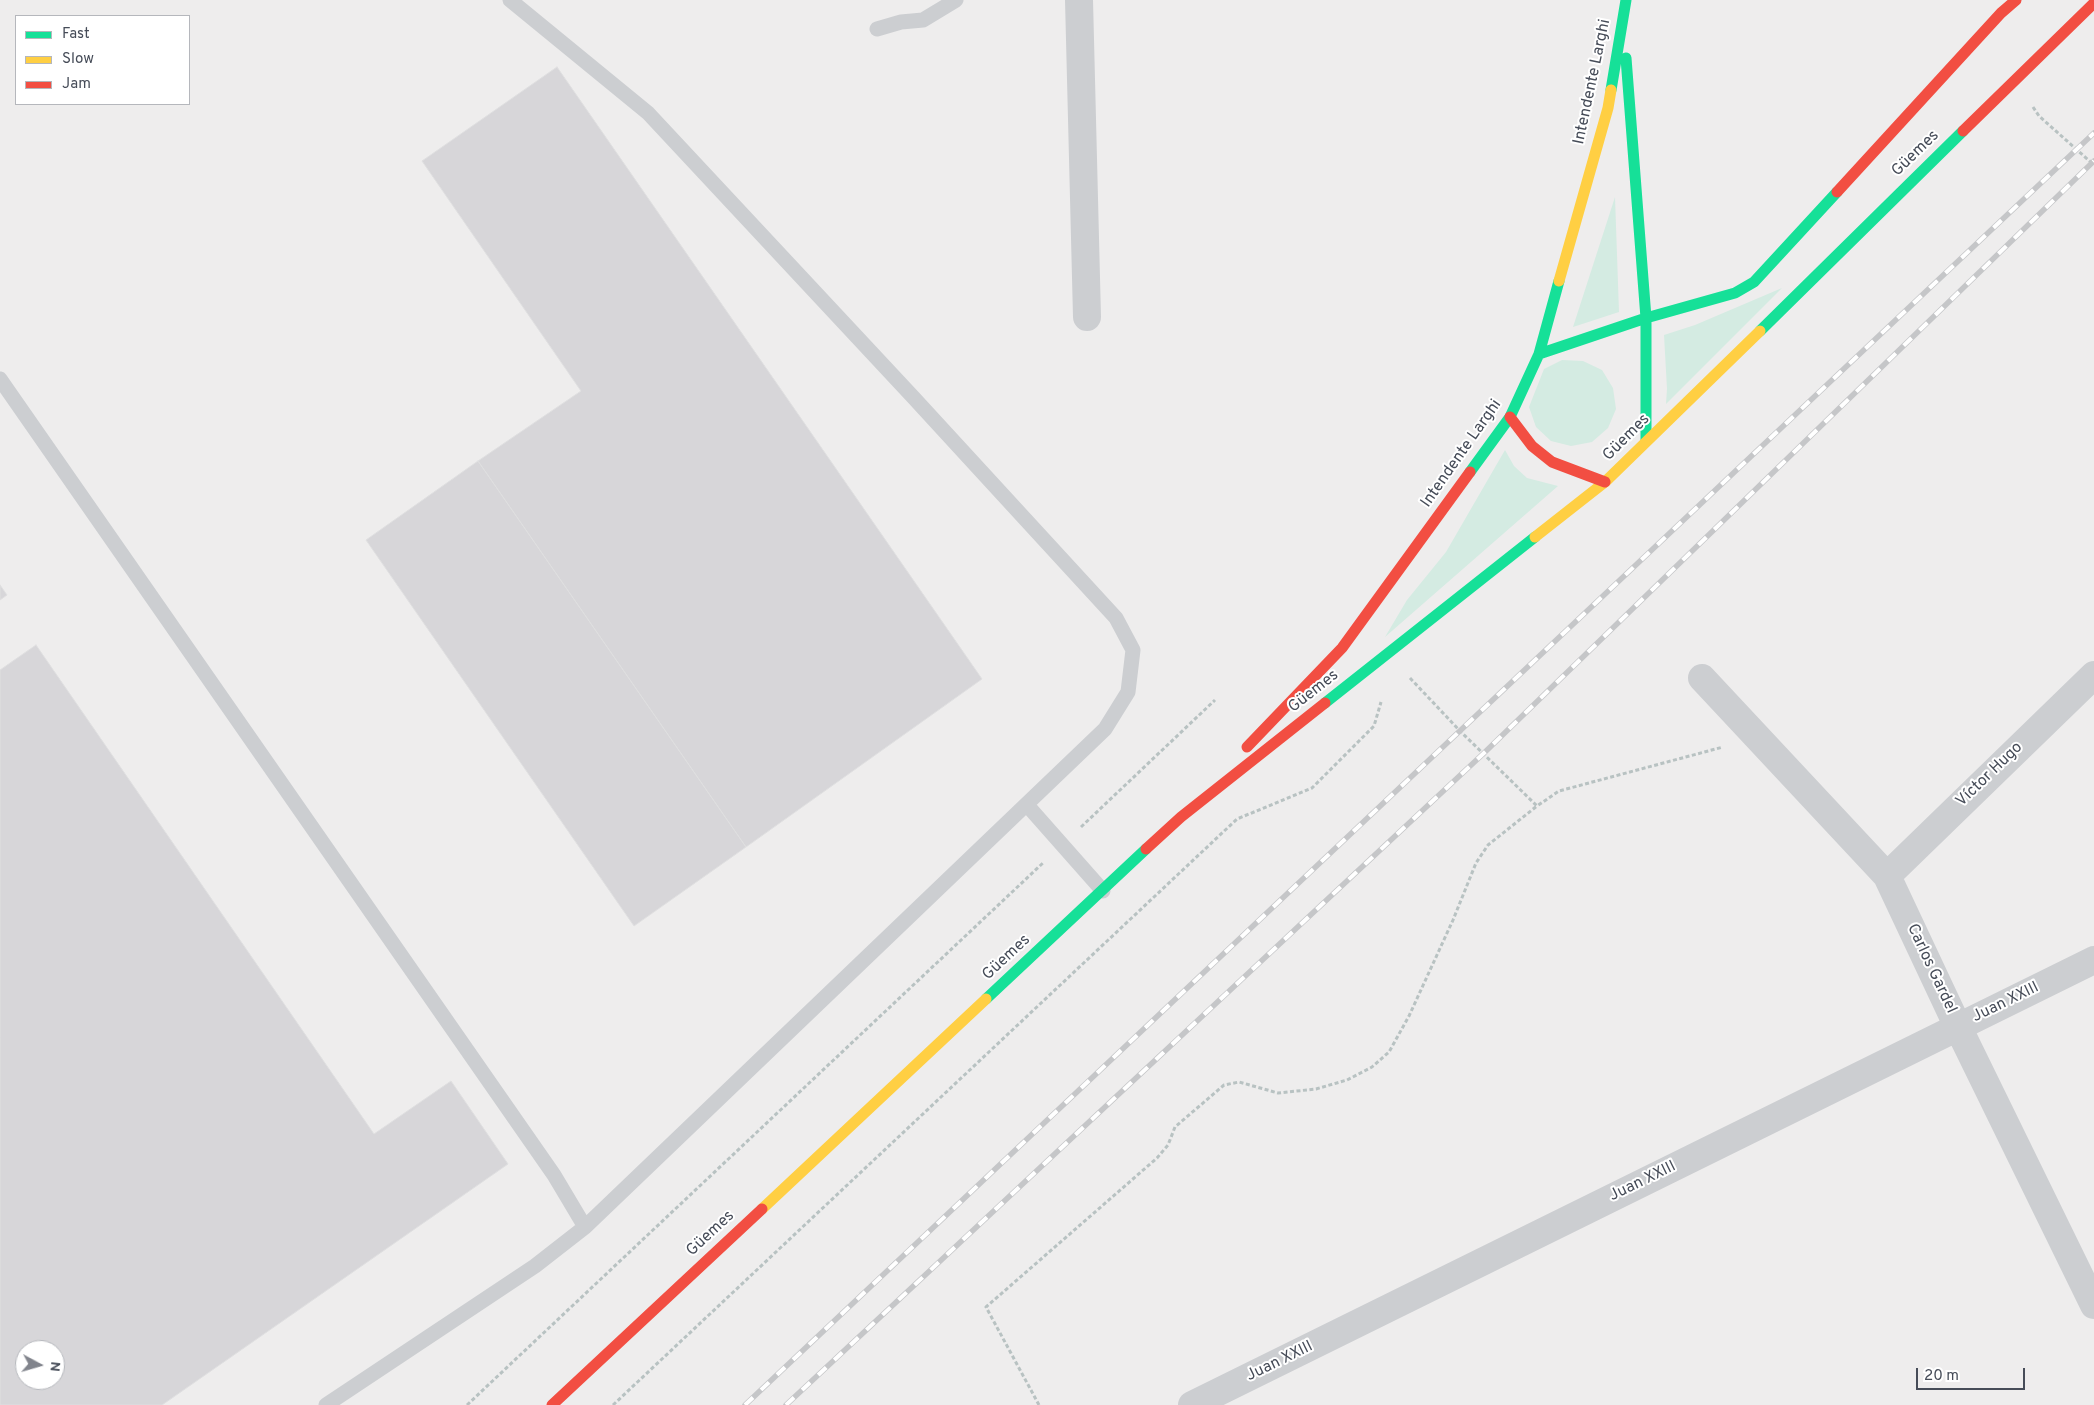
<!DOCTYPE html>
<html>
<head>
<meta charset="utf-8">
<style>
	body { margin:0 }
	#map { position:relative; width:2094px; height:1405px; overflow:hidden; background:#eeeded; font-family:Overpass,sans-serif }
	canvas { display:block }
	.legend { position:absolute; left:15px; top:15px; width:175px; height:90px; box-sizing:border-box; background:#fff; border:1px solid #b5b7bc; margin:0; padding:6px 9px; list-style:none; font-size:15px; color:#464c58 }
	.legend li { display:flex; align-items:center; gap:10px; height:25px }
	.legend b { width:25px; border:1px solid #b5b7bc }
	.north { position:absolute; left:15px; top:1340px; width:50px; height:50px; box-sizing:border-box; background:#fff; border:1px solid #b5b7bc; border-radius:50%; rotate:96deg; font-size:14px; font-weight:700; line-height:20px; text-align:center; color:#464c58 }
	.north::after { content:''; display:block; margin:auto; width:18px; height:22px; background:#81848c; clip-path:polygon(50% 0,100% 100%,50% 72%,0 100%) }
	.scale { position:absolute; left:1916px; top:1368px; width:109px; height:22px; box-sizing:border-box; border:2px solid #464c58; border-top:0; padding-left:6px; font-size:15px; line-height:18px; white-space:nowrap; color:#464c58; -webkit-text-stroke:4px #fff; paint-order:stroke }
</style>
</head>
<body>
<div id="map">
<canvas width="2094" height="1405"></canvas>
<ul class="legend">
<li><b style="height:6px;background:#16e098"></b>Fast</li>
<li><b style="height:6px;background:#ffcf43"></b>Slow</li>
<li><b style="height:6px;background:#f24e42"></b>Jam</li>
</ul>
<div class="north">N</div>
<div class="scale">20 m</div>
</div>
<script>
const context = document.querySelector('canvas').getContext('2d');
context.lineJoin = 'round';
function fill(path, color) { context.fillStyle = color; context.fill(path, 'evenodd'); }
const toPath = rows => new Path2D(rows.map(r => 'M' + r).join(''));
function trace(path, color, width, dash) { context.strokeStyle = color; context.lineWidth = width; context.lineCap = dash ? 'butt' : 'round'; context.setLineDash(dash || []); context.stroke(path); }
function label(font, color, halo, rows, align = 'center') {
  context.font = font + ' Overpass,sans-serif'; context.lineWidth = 4; context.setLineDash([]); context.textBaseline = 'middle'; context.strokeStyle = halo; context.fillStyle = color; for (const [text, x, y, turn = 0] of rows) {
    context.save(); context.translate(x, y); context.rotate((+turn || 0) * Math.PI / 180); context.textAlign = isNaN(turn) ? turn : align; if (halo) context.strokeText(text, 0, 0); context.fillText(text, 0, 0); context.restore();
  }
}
const green = toPath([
	[1615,197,1619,312,1573,327],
	[1782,288,1666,404,1667,389,1664,335,1695,325],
	[1562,360,1583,361,1602,370,1613,388,1616,409,1608,428,1592,442,1571,446,1551,441,1536,427,1529,407,1544,369],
	[1505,450,1514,466,1527,478,1558,486,1385,637,1407,600,1446,552]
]);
const building = toPath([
	[557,67,982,679,746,847,478,461,581,391,422,161,557,67],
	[478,461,746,847,634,926,366,540,478,461],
	[0,585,7,595,0,600,0,585],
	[36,645,374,1134,451,1081,508,1164,162,1405,0,1405,0,670,36,645],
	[25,1350,55,1350,55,1380,25,1380,25,1350]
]);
const path = toPath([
	[2033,107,2039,116,2094,165],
	[1410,678,1460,731,1537,806,1559,791,1723,747],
	[1081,827,1215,700],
	[467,1405,1044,862],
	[613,1405,1237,819,1312,788,1374,726,1381,702],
	[1039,1405,986,1307,1157,1158,1168,1145,1175,1127,1224,1085,1239,1082,1278,1093,1316,1089,1347,1080,1372,1067,1389,1052,1409,1016,1453,920,1476,863,1488,845,1537,806]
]);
const lane = toPath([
	[877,29,901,22,923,20,956,0],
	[0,379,554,1175,585,1227],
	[1027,805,1103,891],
	[326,1405,535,1266,585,1227,1105,729,1128,692,1133,650,1116,618,913,397,648,113,510,0]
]);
const street = toPath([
	[1079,0,1087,317],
	[1702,678,1887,876,1958,1027,2094,1305],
	[1887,876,2094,675],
	[1192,1405,2094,960]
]);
const fast = toPath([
	[1626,58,1646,318,1646,441],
	[1611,90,1626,0],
	[1760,331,1963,131],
	[1539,354,1646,318,1735,293,1754,282,1837,192],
	[1470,472,1510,417,1539,354,1559,281],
	[1325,703,1535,537],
	[986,999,1146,849]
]);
const slow = toPath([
	[1559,281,1608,108,1611,90],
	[1535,537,1605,482,1760,331],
	[762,1209,986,999]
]);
const jam = toPath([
	[1963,131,2094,3],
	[1837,192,2001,13,2016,0],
	[1510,417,1532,446,1552,462,1605,482],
	[1247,747,1342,648,1470,472],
	[1146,849,1181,817,1325,703],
	[552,1405,762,1209]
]);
const rail = toPath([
	[745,1405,2094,133],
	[786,1405,1484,753,2094,161]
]);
const streetNames = [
	["Intendente Larghi",1593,82,-78],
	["Güemes",1916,154,-44],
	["Güemes",1627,438,-45],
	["Intendente Larghi",1462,454,-55],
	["Güemes",1314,692,-38],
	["Víctor Hugo",1990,775,-44],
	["Güemes",1007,958,-43],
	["Carlos Gardel",1931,969,65],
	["Juan XXIII",2006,1003,-26],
	["Juan XXIII",1643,1182,-26],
	["Güemes",711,1234,-43],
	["Juan XXIII",1280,1362,-26]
];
fill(green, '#d4ebe2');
fill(building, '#d7d6d9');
trace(building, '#dfdfe0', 1);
trace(path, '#b8c2c2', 3, [4, 2.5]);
trace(lane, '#ccced1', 15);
trace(street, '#ccced1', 28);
trace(fast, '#16e098', 11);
trace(slow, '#ffcf43', 11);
trace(jam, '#f24e42', 11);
trace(rail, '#c5c6c8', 5.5);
trace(rail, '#fff', 4, [11]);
label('16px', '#464c58', '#fff', streetNames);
</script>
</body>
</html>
